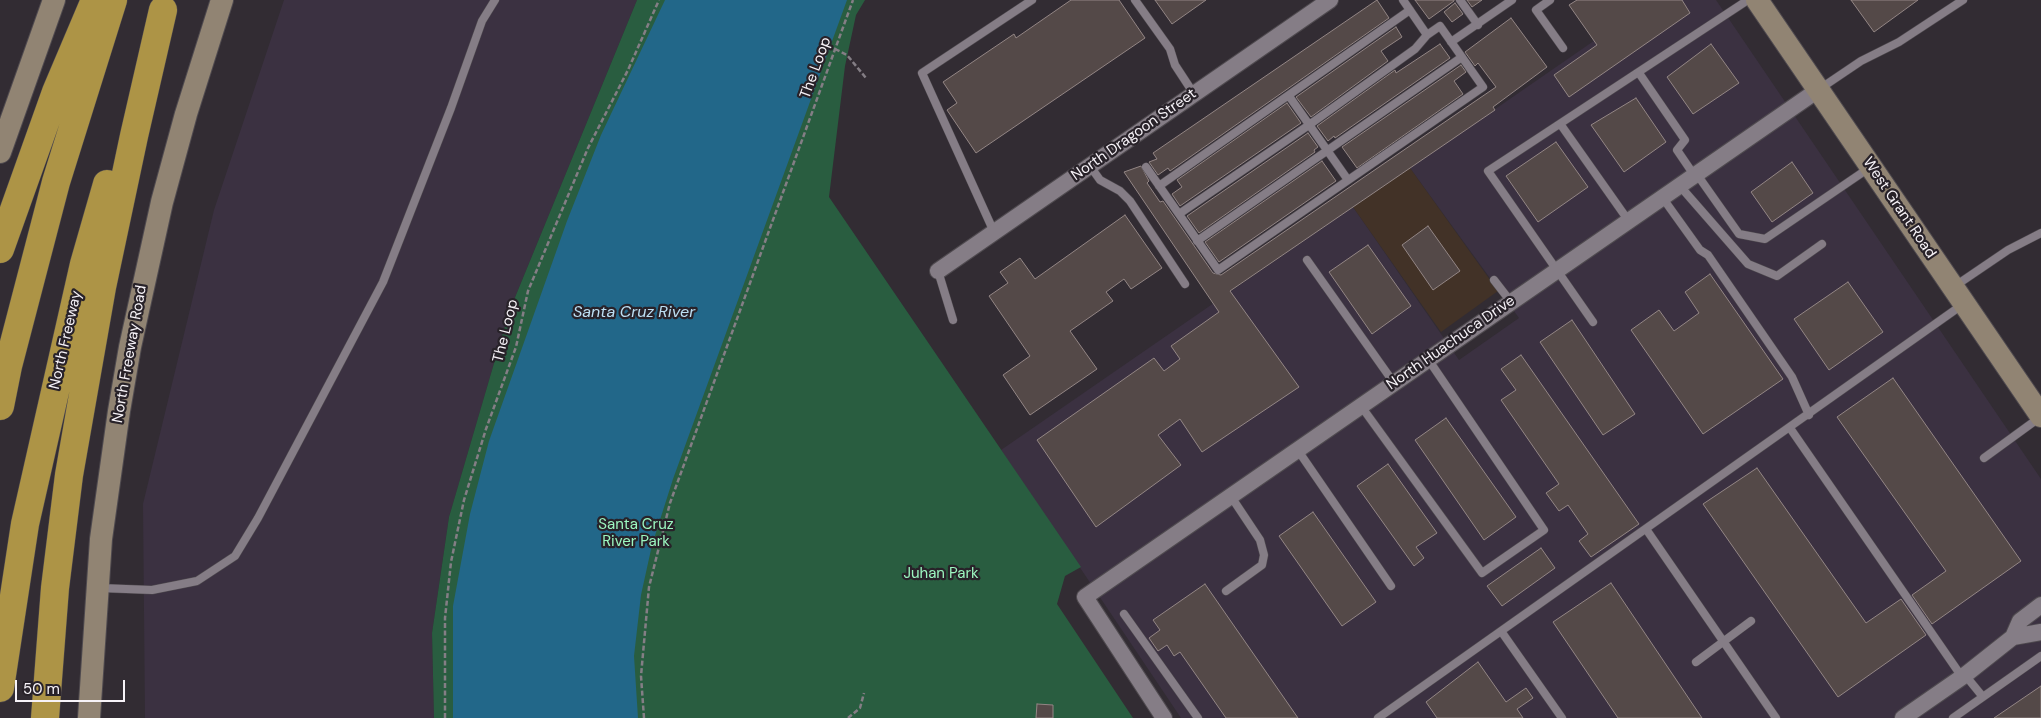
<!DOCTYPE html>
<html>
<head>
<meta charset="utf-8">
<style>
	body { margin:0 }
	#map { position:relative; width:2041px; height:718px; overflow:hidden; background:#322c33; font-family:"DM Sans",sans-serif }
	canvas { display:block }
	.scale { position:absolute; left:15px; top:680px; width:110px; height:22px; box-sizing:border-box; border:2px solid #f7f3f8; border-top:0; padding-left:6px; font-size:15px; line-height:18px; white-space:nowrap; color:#f7f3f8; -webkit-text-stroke:4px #282229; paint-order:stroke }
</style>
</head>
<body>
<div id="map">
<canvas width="2041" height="718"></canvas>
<div class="scale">50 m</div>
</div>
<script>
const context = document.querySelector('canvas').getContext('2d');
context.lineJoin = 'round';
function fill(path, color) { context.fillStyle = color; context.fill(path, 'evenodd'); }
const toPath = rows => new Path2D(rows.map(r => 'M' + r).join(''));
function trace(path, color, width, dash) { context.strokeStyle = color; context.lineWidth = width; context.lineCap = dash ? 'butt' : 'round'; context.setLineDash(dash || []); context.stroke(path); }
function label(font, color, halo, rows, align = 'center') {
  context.font = font + ' "DM Sans",sans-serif'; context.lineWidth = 4.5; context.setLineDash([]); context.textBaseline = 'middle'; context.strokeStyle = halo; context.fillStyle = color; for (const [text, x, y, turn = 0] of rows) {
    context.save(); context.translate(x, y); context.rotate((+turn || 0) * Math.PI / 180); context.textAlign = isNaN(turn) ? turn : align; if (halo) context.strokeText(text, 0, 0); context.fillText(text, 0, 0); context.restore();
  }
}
const industrial = toPath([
	[284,0,637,0,509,312,449,517,432,633,434,718,145,718,143,504,214,210],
	[1653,0,1716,0,2041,479,2041,718,1181,718,1001,450,1353,207,1459,360,1519,318,1410,168]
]);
const education = toPath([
	[1410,168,1498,291,1441,332,1353,207]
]);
const green = toPath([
	[637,0,865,0,856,15,845,66,829,197,1081,567,1065,576,1057,604,1133,718,434,718,432,633,449,517,509,312]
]);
const water = toPath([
	[665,0,847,0,673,479,652,545,641,595,634,656,638,718,453,718,453,606,470,514,489,441,567,221,601,135]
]);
const building = toPath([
	[1071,0,1119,0,1145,38,976,153,947,110,957,103,943,82,1014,34,1016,38,1071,0],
	[1155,0,1206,0,1172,24,1155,0],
	[1377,0,1389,18,1170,171,1168,168,1158,175,1149,162,1157,159,1153,153,1377,0],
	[1415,0,1454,0,1454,1,1429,19,1415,0],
	[1467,0,1482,0,1472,7,1467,0],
	[1577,0,1682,0,1690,13,1569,97,1554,75,1597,45,1569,5,1577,0],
	[1851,0,1918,0,1874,32,1851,0],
	[1455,3,1463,14,1452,22,1444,12,1455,3],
	[1511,18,1547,67,1493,107,1495,110,1230,291,1299,387,1202,452,1180,419,1158,435,1181,465,1096,527,1037,440,1154,358,1164,371,1180,359,1171,346,1219,312,1124,172,1141,166,1149,181,1147,183,1160,202,1163,201,1213,273,1221,275,1496,87,1478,63,1475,66,1465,52,1511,18],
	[1396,27,1402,37,1381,51,1388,61,1311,117,1296,97,1396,27],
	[1440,44,1450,58,1335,138,1334,136,1328,141,1317,126,1395,70,1396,73,1440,44],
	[1711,44,1739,83,1693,114,1667,77,1711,44],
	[1461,65,1466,72,1454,81,1463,94,1357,168,1342,147,1461,65],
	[1636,98,1666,142,1624,172,1591,125,1636,98],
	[1287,103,1301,123,1180,206,1172,194,1182,187,1177,180,1287,103],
	[1308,133,1318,147,1314,150,1315,152,1199,233,1187,216,1308,133],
	[1556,142,1588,187,1538,222,1506,176,1556,142],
	[1322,161,1336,181,1219,262,1205,242,1322,161],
	[1792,162,1813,193,1772,222,1751,192,1792,162],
	[1125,215,1162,268,1131,289,1124,279,1106,292,1113,301,1070,331,1097,369,1030,415,1003,375,1030,356,989,296,1008,283,1000,272,1020,258,1035,279,1125,215],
	[1428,226,1460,271,1433,290,1402,245,1428,226],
	[1368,245,1411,306,1372,334,1329,272,1368,245],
	[1710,274,1783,379,1703,434,1631,330,1659,310,1674,331,1699,313,1685,292,1710,274],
	[1848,282,1883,332,1829,370,1794,319,1848,282],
	[1572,320,1635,414,1603,435,1540,342,1572,320],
	[1521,355,1639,524,1591,557,1579,541,1588,534,1568,505,1559,511,1546,493,1559,484,1501,400,1516,390,1501,369,1521,355],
	[1893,378,2021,561,1932,624,1912,595,1946,571,1837,417,1893,378],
	[1446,418,1516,517,1484,540,1415,440,1446,418],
	[1388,464,1437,533,1416,547,1424,558,1414,566,1357,486,1388,464],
	[1757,468,1866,623,1901,599,1926,635,1838,697,1703,504,1757,468],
	[1313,512,1376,602,1342,626,1279,536,1313,512],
	[1541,548,1555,568,1502,606,1487,586,1541,548],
	[1611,583,1702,718,1618,718,1553,622,1611,583],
	[1205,584,1298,718,1226,718,1180,652,1174,656,1167,645,1158,651,1149,638,1160,630,1153,620,1205,584],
	[1478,662,1506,702,1526,688,1533,698,1517,709,1523,718,1437,718,1426,702,1478,662],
	[2041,686,2041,718,1994,718,2041,686],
	[1037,704,1053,705,1053,718,1036,718,1037,704]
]);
const path = toPath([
	[835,49,847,55,866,78],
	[445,718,445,618,451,562,464,500,486,429,516,347,528,291,588,148,628,70,659,0],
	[644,718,641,676,649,587,670,503,853,0],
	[848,718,860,708,864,693]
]);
const service = toPath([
	[1135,0,1170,49,1175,65,1194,94],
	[1460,0,1478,25],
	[1550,0,1536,10,1563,48],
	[1451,42,1512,0],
	[1639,73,1685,140,1677,150,1694,175],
	[1821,88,1861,61,1899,42,1963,0],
	[1289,96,1348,180],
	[1561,125,1628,220],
	[1090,166,1100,180,1120,191,1130,201,1185,284],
	[1146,167,1218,270,1483,87,1440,26,1427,35,1403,0],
	[1696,173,1739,234,1765,239,1869,168],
	[1679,185,1748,264,1777,276,1822,244],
	[1159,186,1410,10],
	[1662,197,1700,250,1708,255,1792,377,1809,415],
	[1179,214,1309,125,1415,49,1427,35],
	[994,232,922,73,1032,0],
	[1197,241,1462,57],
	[1307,260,1394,383],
	[938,271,953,320],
	[1494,280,1511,302],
	[1955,286,2008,250,2041,233],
	[1593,322,1488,171,1748,0],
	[1361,406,1482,573,1544,530,1428,359],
	[1790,428,1962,677],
	[1297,449,1391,586],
	[1984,458,2039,418],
	[1646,529,1776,718],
	[100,588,152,590,197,581,235,556,258,518,383,282,451,108,482,21,495,0],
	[1226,591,1262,565,1264,555,1260,540,1230,495],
	[1124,614,1198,718],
	[1501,631,1562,718],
	[1696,662,1751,621],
	[1965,675,1983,697],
	[1378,718,1962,305],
	[1953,718,2041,656]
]);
const minor = toPath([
	[938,271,1330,0],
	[2013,637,2041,632],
	[1164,718,1085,597,1818,90],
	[1903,718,1965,675,2013,637,2020,621,2041,605]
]);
const secondary = toPath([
	[1757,0,2041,416],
	[0,152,54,0],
	[89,718,101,539,119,411,130,347,162,202,186,114,222,0]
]);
const motorway = toPath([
	[0,249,56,92,95,0],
	[0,406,8,366,56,182,113,0],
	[0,688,25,524,84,264,107,184],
	[45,718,55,588,69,475,102,287,134,136,163,10]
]);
const streetNames = [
	["The Loop",816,68,-70],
	["North Dragoon Street",1134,135,-35],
	["West Grant Road",1899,208,56],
	["The Loop",506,331,-76],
	["North Freeway",66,340,-77],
	["North Huachuca Drive",1451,343,-35],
	["North Freeway Road",130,354,-80]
];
const parkNames = [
	["Santa Cruz",636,525],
	["River Park",636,542],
	["Juhan Park",941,574]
];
const waterNames = [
	["Santa Cruz River",634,313]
];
fill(industrial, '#3b3141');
fill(education, '#423227');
fill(green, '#295d40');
fill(water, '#226789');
fill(building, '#544948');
trace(building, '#938685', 1);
trace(service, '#4f4a4f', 9);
trace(minor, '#4f4a4f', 18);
trace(secondary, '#4f4a4f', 24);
trace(motorway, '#4f4a4f', 29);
trace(path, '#847e85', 2.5, [5, 2.5]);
trace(service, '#857d86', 8);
trace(minor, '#857d86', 16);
trace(secondary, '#918473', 22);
trace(motorway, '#ad9446', 28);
label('15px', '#f7f3f8', '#282229', streetNames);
label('15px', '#9cf7c0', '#282229', parkNames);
label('italic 16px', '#bde0f4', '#282229', waterNames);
</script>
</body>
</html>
